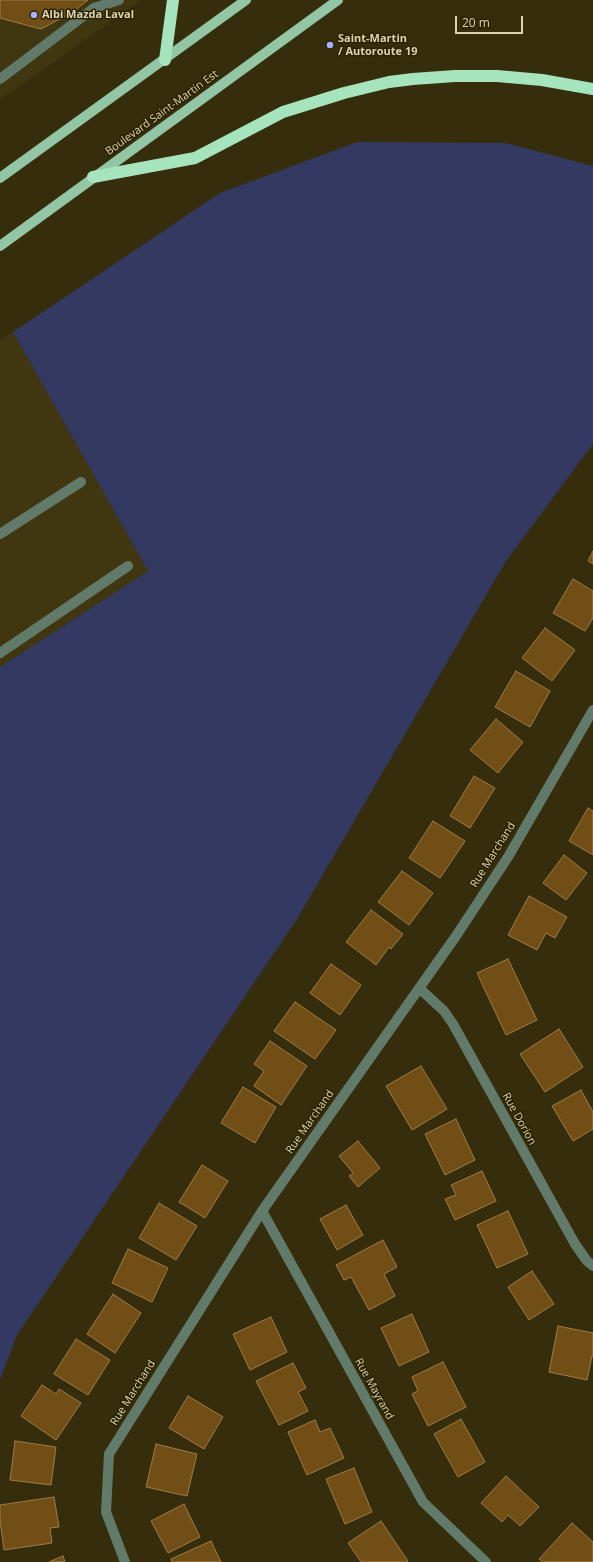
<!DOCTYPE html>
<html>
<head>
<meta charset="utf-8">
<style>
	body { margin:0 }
	#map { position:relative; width:593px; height:1562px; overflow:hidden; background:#352d0c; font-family:"Open Sans",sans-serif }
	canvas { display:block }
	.scale { position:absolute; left:455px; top:16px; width:68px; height:18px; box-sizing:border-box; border:2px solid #dbd3b4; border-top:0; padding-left:5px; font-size:12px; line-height:14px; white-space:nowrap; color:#dbd3b4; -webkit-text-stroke:3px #2b2402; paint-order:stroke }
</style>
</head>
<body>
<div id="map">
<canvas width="593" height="1562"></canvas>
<div class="scale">20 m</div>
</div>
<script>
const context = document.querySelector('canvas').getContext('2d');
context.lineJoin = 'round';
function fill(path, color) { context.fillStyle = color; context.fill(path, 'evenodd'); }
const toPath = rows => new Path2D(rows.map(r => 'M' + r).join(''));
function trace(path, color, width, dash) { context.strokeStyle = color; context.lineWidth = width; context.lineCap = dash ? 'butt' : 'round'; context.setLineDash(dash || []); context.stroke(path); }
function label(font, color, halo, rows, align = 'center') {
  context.font = font + ' "Open Sans",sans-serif'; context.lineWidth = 3; context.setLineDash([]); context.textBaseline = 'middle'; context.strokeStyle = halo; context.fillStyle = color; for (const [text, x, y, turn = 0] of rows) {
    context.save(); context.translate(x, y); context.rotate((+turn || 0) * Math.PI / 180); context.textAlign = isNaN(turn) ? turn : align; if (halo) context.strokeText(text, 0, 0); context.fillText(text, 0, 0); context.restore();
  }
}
const built = toPath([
	[0,0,141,0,0,100],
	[13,332,148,571,0,667,0,340]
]);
const green = toPath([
	[357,142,506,143,593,166,593,444,506,561,297,919,17,1335,0,1380,0,667,148,571,13,332,220,193]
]);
const building = toPath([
	[0,0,88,0,73,12,41,29,0,18,0,0],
	[593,551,593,564,588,561,593,551],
	[573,579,593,591,593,618,585,631,553,613,573,579],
	[545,628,575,650,552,681,522,658,545,628],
	[516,671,550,691,530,727,495,707,516,671],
	[496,719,523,742,498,773,470,750,496,719],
	[474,776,495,788,470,828,450,816,474,776],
	[588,808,593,811,593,855,569,841,588,808],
	[433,821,465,841,440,878,409,858,433,821],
	[564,855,587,873,566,900,543,883,564,855],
	[402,871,433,893,409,925,378,902,402,871],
	[529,896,567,917,555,938,546,933,537,950,508,935,529,896],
	[371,910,403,934,391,949,389,947,376,965,346,942,371,910],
	[508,959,537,1020,506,1035,477,973,508,959],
	[331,964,361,985,340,1015,310,993,331,964],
	[295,1002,336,1030,315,1059,274,1031,295,1002],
	[559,1029,583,1067,545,1092,520,1054,559,1029],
	[270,1041,307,1066,281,1105,254,1086,264,1071,254,1064,270,1041],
	[421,1066,447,1109,412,1130,386,1086,421,1066],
	[243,1087,276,1107,255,1143,221,1123,243,1087],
	[581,1090,593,1112,593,1129,573,1141,552,1106,581,1090],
	[456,1119,475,1160,445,1175,425,1134,456,1119],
	[358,1141,380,1168,358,1187,349,1176,353,1173,339,1156,358,1141],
	[202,1165,228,1181,205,1218,179,1202,202,1165],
	[482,1171,496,1201,455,1220,445,1199,456,1195,451,1185,482,1171],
	[159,1203,197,1226,176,1260,139,1238,159,1203],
	[346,1205,363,1235,337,1250,320,1219,346,1205],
	[508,1211,528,1254,497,1268,477,1225,508,1211],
	[383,1240,397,1267,384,1274,395,1296,369,1310,351,1277,344,1280,336,1265,383,1240],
	[128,1249,168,1268,152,1302,112,1283,128,1249],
	[532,1271,554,1304,529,1320,508,1287,532,1271],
	[113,1294,141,1313,115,1353,87,1334,113,1294],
	[412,1314,429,1352,399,1366,381,1328,412,1314],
	[271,1317,287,1352,250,1370,233,1334,271,1317],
	[558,1326,593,1333,593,1356,592,1356,587,1380,549,1372,558,1326],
	[76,1339,110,1360,88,1395,54,1374,76,1339],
	[443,1362,466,1407,428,1426,412,1394,418,1391,412,1377,443,1362],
	[293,1363,306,1388,298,1392,308,1411,279,1425,256,1381,293,1363],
	[42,1385,56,1394,59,1389,81,1403,56,1440,21,1416,42,1385],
	[188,1396,223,1417,204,1449,169,1428,188,1396],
	[461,1419,485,1462,458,1477,434,1434,461,1419],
	[315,1420,320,1432,330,1428,344,1458,307,1475,288,1432,315,1420],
	[15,1441,56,1447,51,1485,10,1480,15,1441],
	[156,1444,197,1454,187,1496,146,1487,156,1444],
	[354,1468,372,1512,345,1524,326,1479,354,1468],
	[506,1476,539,1507,520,1526,508,1515,502,1522,481,1503,506,1476],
	[54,1497,59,1527,50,1528,52,1543,4,1550,0,1520,0,1505,54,1497],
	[184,1504,200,1537,168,1553,151,1521,184,1504],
	[381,1521,408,1561,407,1562,361,1562,348,1543,381,1521],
	[572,1523,593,1542,593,1562,543,1562,539,1559,572,1523],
	[211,1541,221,1562,172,1562,171,1559,211,1541],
	[63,1556,65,1562,49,1562,63,1556]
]);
const minor = toPath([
	[0,79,94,8,119,0],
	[0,534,81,482],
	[0,653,128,566],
	[419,988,444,1011,453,1024,575,1244,587,1261,593,1266],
	[262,1211,423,1502,486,1562],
	[125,1562,106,1512,109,1454,262,1211,456,936,508,857,593,710]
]);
const major = toPath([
	[0,178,246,0],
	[0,246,338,0]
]);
const highway = toPath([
	[165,60,173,0],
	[93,177,195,158,283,112,344,93,389,82,413,79,455,76,497,76,542,80,593,89]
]);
const markers = [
	[34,15,4,"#a4b1fc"],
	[330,45,4,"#a4b1fc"]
];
const poiNames = [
	["Albi Mazda Laval",42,15],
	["Saint-Martin",338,39],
	["/ Autoroute 19",338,52]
];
const streetNames = [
	["Boulevard Saint-Martin Est",162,113,-36],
	["Rue Marchand",493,855,-58],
	["Rue Dorion",519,1119,61],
	["Rue Marchand",310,1122,-55],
	["Rue Mayrand",374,1389,61],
	["Rue Marchand",133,1393,-58]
];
fill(built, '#403711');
fill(green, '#333961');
fill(building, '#704e15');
trace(building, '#a07c47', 1);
trace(minor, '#627a6a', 10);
trace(major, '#93c6a5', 10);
trace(highway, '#a6e4bd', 12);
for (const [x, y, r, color] of markers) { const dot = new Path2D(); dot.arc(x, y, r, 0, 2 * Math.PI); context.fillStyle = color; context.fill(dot); trace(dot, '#2b2402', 1.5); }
label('bold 11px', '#dbd3b4', '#2b2402', poiNames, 'left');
label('11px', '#dbd3b4', '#2b2402', streetNames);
</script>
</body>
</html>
